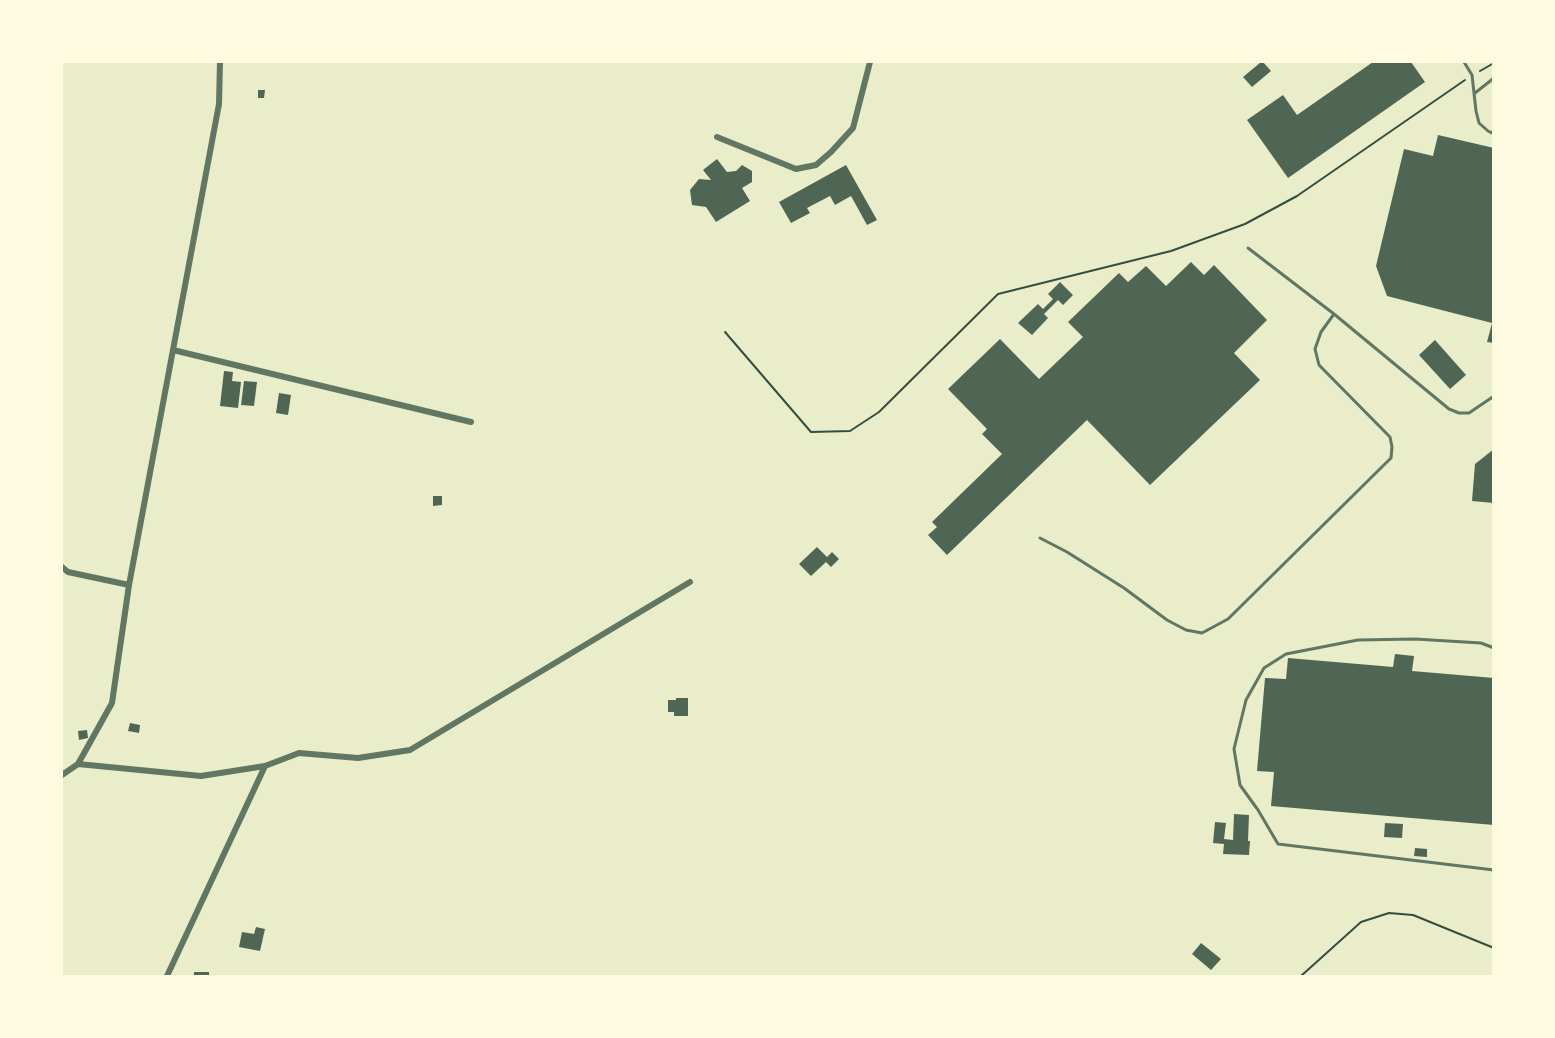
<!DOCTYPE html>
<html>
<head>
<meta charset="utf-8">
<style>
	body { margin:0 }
	#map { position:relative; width:1555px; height:1038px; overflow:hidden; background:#e9edc9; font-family:"IBM Plex Sans",sans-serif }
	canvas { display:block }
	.frame { position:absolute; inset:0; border:63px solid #fefae0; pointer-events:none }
</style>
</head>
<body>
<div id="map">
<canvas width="1555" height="1038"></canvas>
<div class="frame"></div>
</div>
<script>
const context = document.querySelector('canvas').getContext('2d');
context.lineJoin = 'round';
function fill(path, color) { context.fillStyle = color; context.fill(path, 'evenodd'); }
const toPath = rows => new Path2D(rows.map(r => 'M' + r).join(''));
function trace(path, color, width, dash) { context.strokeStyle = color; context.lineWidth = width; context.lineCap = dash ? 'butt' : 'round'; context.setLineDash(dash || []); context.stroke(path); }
const building = toPath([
	[1261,62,1263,62,1271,71,1252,87,1243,77],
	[1373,62,1411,62,1425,82,1288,178,1247,120,1283,95,1297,115],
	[258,90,265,90,264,98,258,98],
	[1438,135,1494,148,1494,343,1487,342,1492,323,1387,296,1376,266,1404,149,1433,156],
	[717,159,727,172,736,171,742,165,752,171,752,182,742,188,750,201,716,222,706,207,692,205,690,190,699,179,711,180,703,170],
	[846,165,877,220,867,225,851,196,835,205,830,196,807,208,810,213,791,223,779,202],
	[1191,262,1204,275,1214,265,1267,320,1234,353,1260,380,1150,485,1087,420,947,555,928,535,937,527,932,522,1002,454,982,434,987,429,948,389,1000,339,1039,379,1083,337,1068,322,1119,273,1128,282,1146,266,1166,286],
	[1060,282,1073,295,1063,305,1058,300,1044,314,1048,318,1032,335,1018,323,1038,304,1043,309,1053,299,1048,294],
	[1435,340,1466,375,1450,389,1419,355],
	[224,371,233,372,232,381,241,382,238,408,220,406],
	[244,381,257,382,254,406,241,405],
	[279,393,291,395,288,415,276,413],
	[1494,449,1494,503,1472,501,1475,464],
	[433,496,442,496,442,505,433,506],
	[817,547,827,557,832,552,839,559,831,567,826,562,811,576,799,564],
	[1395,654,1414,656,1412,671,1494,678,1494,825,1271,806,1274,772,1257,771,1265,678,1286,679,1288,658,1393,667],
	[676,698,688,698,688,716,674,716,674,712,668,712,668,700,676,700],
	[130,723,140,725,139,733,128,731],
	[87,730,88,738,79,740,78,731],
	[1234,814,1249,815,1248,841,1250,841,1249,855,1223,854,1224,844,1213,843,1215,822,1226,823,1224,839,1233,840],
	[1385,823,1403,824,1402,838,1384,837],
	[1415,848,1427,849,1427,857,1414,856],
	[256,927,265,929,260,951,239,947,242,932,254,934],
	[1201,943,1221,959,1211,970,1192,954],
	[194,972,209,972,209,976,194,976]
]);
const path = toPath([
	[1480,71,1494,63],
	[725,332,811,432,850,431,879,412,998,294,1171,251,1245,224,1297,196,1465,80],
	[1301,976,1361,922,1389,913,1413,915,1494,948]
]);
const service = toPath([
	[1464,62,1472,75,1476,111,1479,123,1488,131,1494,134],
	[1475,93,1494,78],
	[1248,248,1334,314,1449,409,1459,413,1469,413,1494,396],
	[1040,538,1067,552,1124,588,1167,620,1186,630,1202,633,1228,619,1391,458,1392,447,1390,437,1319,365,1315,349,1321,332,1334,314],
	[1494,648,1481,643,1415,639,1358,640,1286,654,1264,668,1246,700,1234,749,1240,785,1258,810,1278,844,1494,870]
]);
const minor = toPath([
	[717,137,796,169,816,165,831,152,853,128,870,62],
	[173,350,471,422],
	[62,567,68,572,129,585],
	[78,764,201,776,265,766,299,753,358,758,410,750,690,582],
	[62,775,78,764,112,703,129,585,219,104,220,62],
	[167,976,265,766]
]);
fill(building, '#4f6655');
trace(path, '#344e41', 2);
trace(service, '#617663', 3);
trace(minor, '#617663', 6);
</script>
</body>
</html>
